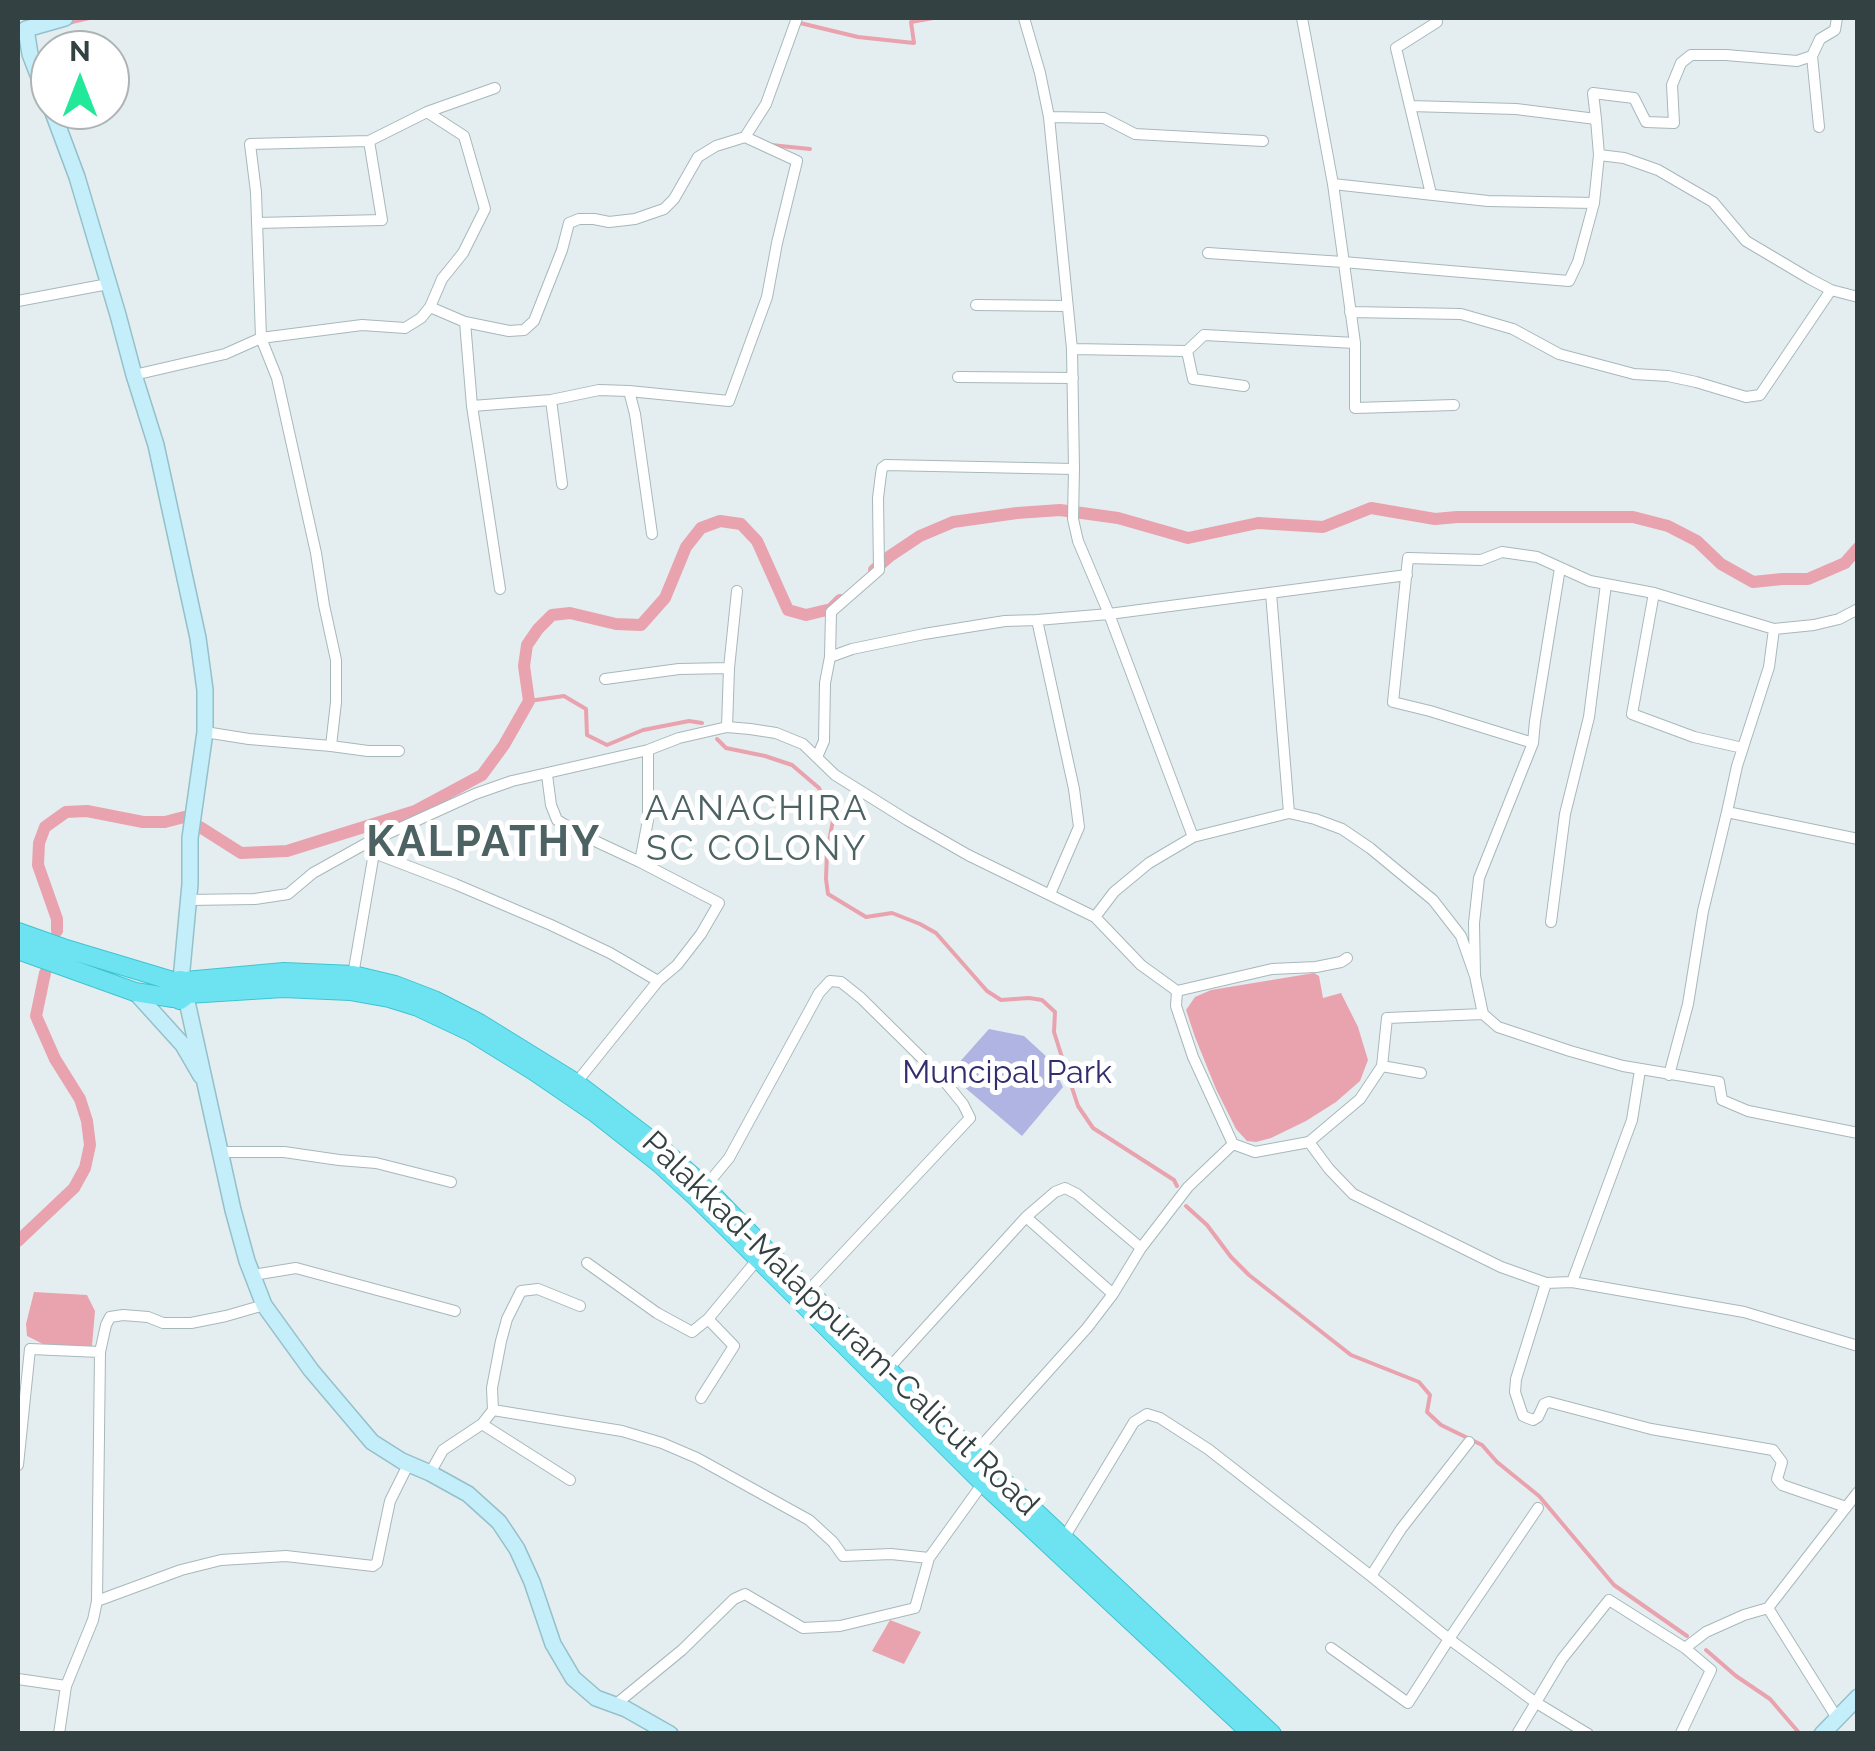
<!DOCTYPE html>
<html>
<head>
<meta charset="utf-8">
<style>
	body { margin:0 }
	#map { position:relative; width:1875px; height:1751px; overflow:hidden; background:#e4eef0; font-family:Raleway,sans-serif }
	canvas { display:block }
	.frame { position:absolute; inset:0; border:20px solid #344142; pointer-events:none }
	.north { position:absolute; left:30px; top:30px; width:100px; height:100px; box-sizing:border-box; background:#fff; border:2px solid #aeb3b3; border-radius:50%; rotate:0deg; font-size:28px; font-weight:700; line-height:40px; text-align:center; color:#344142 }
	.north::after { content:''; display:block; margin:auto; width:35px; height:45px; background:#22e899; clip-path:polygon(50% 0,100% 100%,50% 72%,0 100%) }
</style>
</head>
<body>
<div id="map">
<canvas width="1875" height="1751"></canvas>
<div class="frame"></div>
<div class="north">N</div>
</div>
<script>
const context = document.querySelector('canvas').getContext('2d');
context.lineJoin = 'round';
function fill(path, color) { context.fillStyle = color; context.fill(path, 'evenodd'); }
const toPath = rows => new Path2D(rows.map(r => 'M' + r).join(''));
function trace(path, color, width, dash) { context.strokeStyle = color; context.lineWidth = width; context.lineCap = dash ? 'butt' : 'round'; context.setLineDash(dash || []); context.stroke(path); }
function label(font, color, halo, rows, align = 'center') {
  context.font = font + ' Raleway,sans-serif'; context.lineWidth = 10; context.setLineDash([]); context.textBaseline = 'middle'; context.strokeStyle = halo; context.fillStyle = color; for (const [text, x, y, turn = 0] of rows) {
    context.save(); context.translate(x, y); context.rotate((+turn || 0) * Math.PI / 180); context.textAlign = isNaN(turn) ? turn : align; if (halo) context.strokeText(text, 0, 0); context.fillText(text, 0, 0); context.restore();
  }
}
const green = toPath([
	[989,1029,1024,1036,1049,1059,1063,1087,1022,1136,949,1074]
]);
const water = toPath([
	[1314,973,1319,976,1323,998,1341,993,1358,1027,1368,1060,1360,1081,1336,1102,1306,1121,1271,1138,1256,1142,1247,1141,1236,1129,1216,1089,1195,1037,1186,1010,1195,997,1211,990],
	[34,1292,87,1295,95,1311,92,1346,45,1345,27,1336,26,1324],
	[890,1620,921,1632,904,1664,872,1651]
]);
const stream = toPath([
	[68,23,89,18],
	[800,23,858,37,914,43,911,22,933,18],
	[771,145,810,149],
	[529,701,564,696,586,709,587,735,607,745,643,730,689,721,702,723],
	[717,739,726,748,765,756,792,765,819,788,833,820,827,852,826,879,828,894,866,917,892,913,920,924,936,933,987,991,1001,1000,1029,998,1042,1000,1055,1012,1054,1032,1060,1051,1078,1106,1093,1128,1174,1180,1177,1186],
	[1186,1206,1207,1225,1231,1257,1249,1275,1351,1355,1419,1382,1430,1395,1427,1412,1441,1425,1482,1445,1497,1462,1539,1496,1614,1585,1687,1636],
	[1706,1650,1736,1676,1770,1699,1800,1734]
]);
const canal = toPath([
	[874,570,890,556,920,536,953,522,1017,513,1060,510,1118,518,1188,538,1258,523,1323,527,1371,508,1435,519,1457,517,1633,517,1668,526,1697,541,1721,564,1753,582,1782,579,1808,579,1845,563,1858,548],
	[200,827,241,853,287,851,415,811,482,775,504,745,529,701,524,666,527,645,538,629,552,615,570,613,616,624,641,625,665,598,686,547,701,528,720,521,741,524,757,541,788,610,806,615,831,609,840,600],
	[57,931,57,919,38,865,39,843,45,827,66,812,87,811,143,822,165,822,184,817],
	[18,1241,74,1188,85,1168,90,1145,87,1121,80,1099,55,1059,36,1016,45,973]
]);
const street = toPath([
	[1302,18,1333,184,1355,343,1355,408,1454,405],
	[1410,106,1516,109,1596,119,1599,155],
	[427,112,495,88],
	[1049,117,1104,118,1135,134,1263,141],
	[1596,119,1593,93,1634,98,1646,122,1674,123,1672,85,1681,63,1691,55,1726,55,1797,61,1812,56],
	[1819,127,1812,56,1820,39,1835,30,1837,18],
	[1333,184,1488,201,1594,203,1599,155,1624,158,1658,170,1713,202,1746,241,1810,279,1831,290,1858,297],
	[1431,194,1396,48,1437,22],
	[257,223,382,220,369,141],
	[1208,253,1343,262,1569,281,1578,262,1594,203],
	[18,301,108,284],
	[976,305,1067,306],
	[430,307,465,322,509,331,524,330,534,321,562,250,569,223,579,219,594,219,609,222,635,219,664,209,674,199,698,157,716,146,745,137,766,104,797,18],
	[1350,312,1461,314,1513,329,1559,354,1634,374,1668,376,1696,382,1746,397,1760,395,1831,290],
	[465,322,472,406,500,589],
	[1072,349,1187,351,1204,335,1355,343],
	[1187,351,1193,379,1244,386],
	[134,375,225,354,261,338,362,325,405,328,421,318,430,307,442,279,463,253,485,209,464,136,427,112,369,141,250,144,256,192,261,338,277,378,316,553,324,605,336,660,336,702,331,746,249,739,205,732],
	[958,377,1073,378],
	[629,391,729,401,767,297,777,243,797,161,745,137],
	[551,400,562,484],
	[472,406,551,400,599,390,629,391,635,414,652,534],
	[1074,469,1073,519,1078,541,1109,614,1193,837],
	[1271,593,1289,813],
	[1654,593,1632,714,1694,737,1743,748],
	[1037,620,1109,614,1407,575],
	[830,657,831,612,879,570,878,498,881,474,882,468,886,465,1074,469,1072,349,1049,117,1040,73,1024,18],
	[605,679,679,669,729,668],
	[727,727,729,668,737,591],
	[1533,743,1535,721,1560,568],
	[331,746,368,751,399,751],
	[817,757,824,741,825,683,830,657,852,649,924,634,1005,621,1037,620,1074,789,1079,827,1050,894],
	[547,775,551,805,557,820,580,834,640,862,719,903,701,934,677,965,658,981,576,1083],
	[1727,812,1737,766,1769,667,1774,629],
	[365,844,374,853,455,884,551,925,610,953,658,981],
	[640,862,648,820,648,750],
	[188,900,255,899,288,894,313,873,365,844,475,794,512,781,648,750,679,738,727,727,750,729,776,733,803,744,835,775,907,820,968,855,1095,917,1141,965,1177,991,1176,1006,1193,1057,1233,1144,1255,1152,1309,1142,1360,1099,1382,1066,1421,1073],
	[1095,917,1114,892,1149,863,1193,837,1289,813,1315,819,1342,829,1370,848,1433,900,1461,936,1475,976,1483,1014,1498,1027,1570,1051,1623,1066,1719,1082,1722,1100,1748,1111,1858,1133],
	[1551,922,1565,814,1589,717,1606,584],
	[353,975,374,853],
	[1475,976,1474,923,1479,878,1533,743,1430,711,1393,702,1408,558,1481,560,1502,552,1537,557,1590,581,1654,593,1774,629,1814,625,1839,619,1858,609],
	[1177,991,1272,969,1316,967,1341,962,1347,958],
	[1382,1066,1387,1018,1483,1014],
	[1669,1075,1688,1004,1703,911,1727,812,1858,839],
	[1309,1142,1329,1169,1353,1194,1501,1267,1546,1283,1572,1282,1744,1312,1858,1346],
	[221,1152,284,1152,339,1160,376,1163,451,1182],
	[705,1187,729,1158,819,993,830,981,841,982,861,998,941,1077,963,1104,970,1118,808,1291],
	[1026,1217,1055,1192,1065,1188,1077,1194,1141,1248],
	[587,1263,657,1313,692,1332,708,1319],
	[253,1275,296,1268,455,1311],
	[1572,1282,1632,1120,1640,1070],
	[1546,1283,1516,1379,1515,1392,1523,1416,1533,1420,1538,1417,1544,1404,1549,1402,1651,1429,1773,1450,1782,1462,1777,1479,1782,1485,1846,1507],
	[1113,1294,1141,1248,1188,1187,1233,1144],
	[888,1369,1026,1217,1113,1294,1087,1328,974,1454],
	[701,1398,734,1346,708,1319,757,1260],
	[493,1410,622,1431,662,1443,697,1458,809,1520,833,1542,843,1556,891,1554,929,1558,983,1483],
	[482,1424,570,1480],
	[1469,1442,1401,1529,1371,1576,1449,1639,1538,1508],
	[18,1465,30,1349,100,1352],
	[430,1473,443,1450,482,1424,493,1410,492,1388,501,1341,507,1319,521,1291,538,1289,580,1306],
	[1064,1538,1134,1422,1147,1414,1160,1418,1208,1449,1371,1576],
	[97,1601,181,1570,221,1560,286,1556,373,1566,377,1563,390,1501,409,1463],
	[1768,1608,1837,1718],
	[1331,1648,1408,1703,1449,1639,1535,1702,1588,1734],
	[18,1679,66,1686],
	[615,1705,682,1650,734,1599,745,1594,803,1628,840,1626,915,1608,929,1558],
	[1681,1733,1711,1670,1685,1648],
	[59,1734,66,1686,93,1620,97,1601,100,1352,106,1325,110,1317,123,1315,148,1317,163,1323,191,1323,226,1316,264,1305],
	[1517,1734,1562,1659,1609,1600,1685,1648,1706,1632,1744,1615,1768,1608,1858,1492]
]);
const secondary = toPath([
	[50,106,30,54,26,29,65,18],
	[52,110,77,177,118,315,134,375,156,445,198,638,205,690,205,732,190,838,190,884,181,980],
	[135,992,183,1045,201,1076],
	[186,997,233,1210,247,1261,264,1305,311,1370,372,1442,402,1461,430,1473,468,1494,499,1522,517,1549,532,1582,553,1644,573,1678,596,1698,626,1709,670,1734],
	[1822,1734,1858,1697]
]);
const highway = toPath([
	[18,932,63,948,173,981],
	[18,950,135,992,173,998],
	[185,981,284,972,353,975,395,985,434,1000,479,1023,576,1083,656,1144,705,1187,766,1250,974,1454,1272,1734],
	[188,994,189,987,181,980,173,981,169,986,171,996,180,1000,188,994,283,988,350,991,389,998,418,1007,471,1032,534,1071,594,1112,660,1164,697,1198,983,1483,1252,1734]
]);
const parkNames = [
	["Muncipal Park",1007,1073]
];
const streetNames = [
	["Palakkad-Malappuram-Calicut Road",840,1324,44]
];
const neighbourhoodNames = [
	["AANACHIRA",757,809],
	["SC COLONY",757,849]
];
const districtNames = [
	["KALPATHY",484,843]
];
fill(green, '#afb4e2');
fill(water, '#e9a3ae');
trace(stream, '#e9a3ae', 4);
trace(canal, '#e9a3ae', 12);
trace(street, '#a7b8bb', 12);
trace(secondary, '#94c0ca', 18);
trace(highway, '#3ec4d0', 20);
trace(street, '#fff', 10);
trace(secondary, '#c4effa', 15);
trace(highway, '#6de3f2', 18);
label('32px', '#312d6e', '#fff', parkNames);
label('32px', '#344142', '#fff', streetNames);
context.letterSpacing = '2.5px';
label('35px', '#4c6263', '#fff', neighbourhoodNames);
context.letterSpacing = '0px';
context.letterSpacing = '2.5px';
label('bold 42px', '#4c6263', '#fff', districtNames);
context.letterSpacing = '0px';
</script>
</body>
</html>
